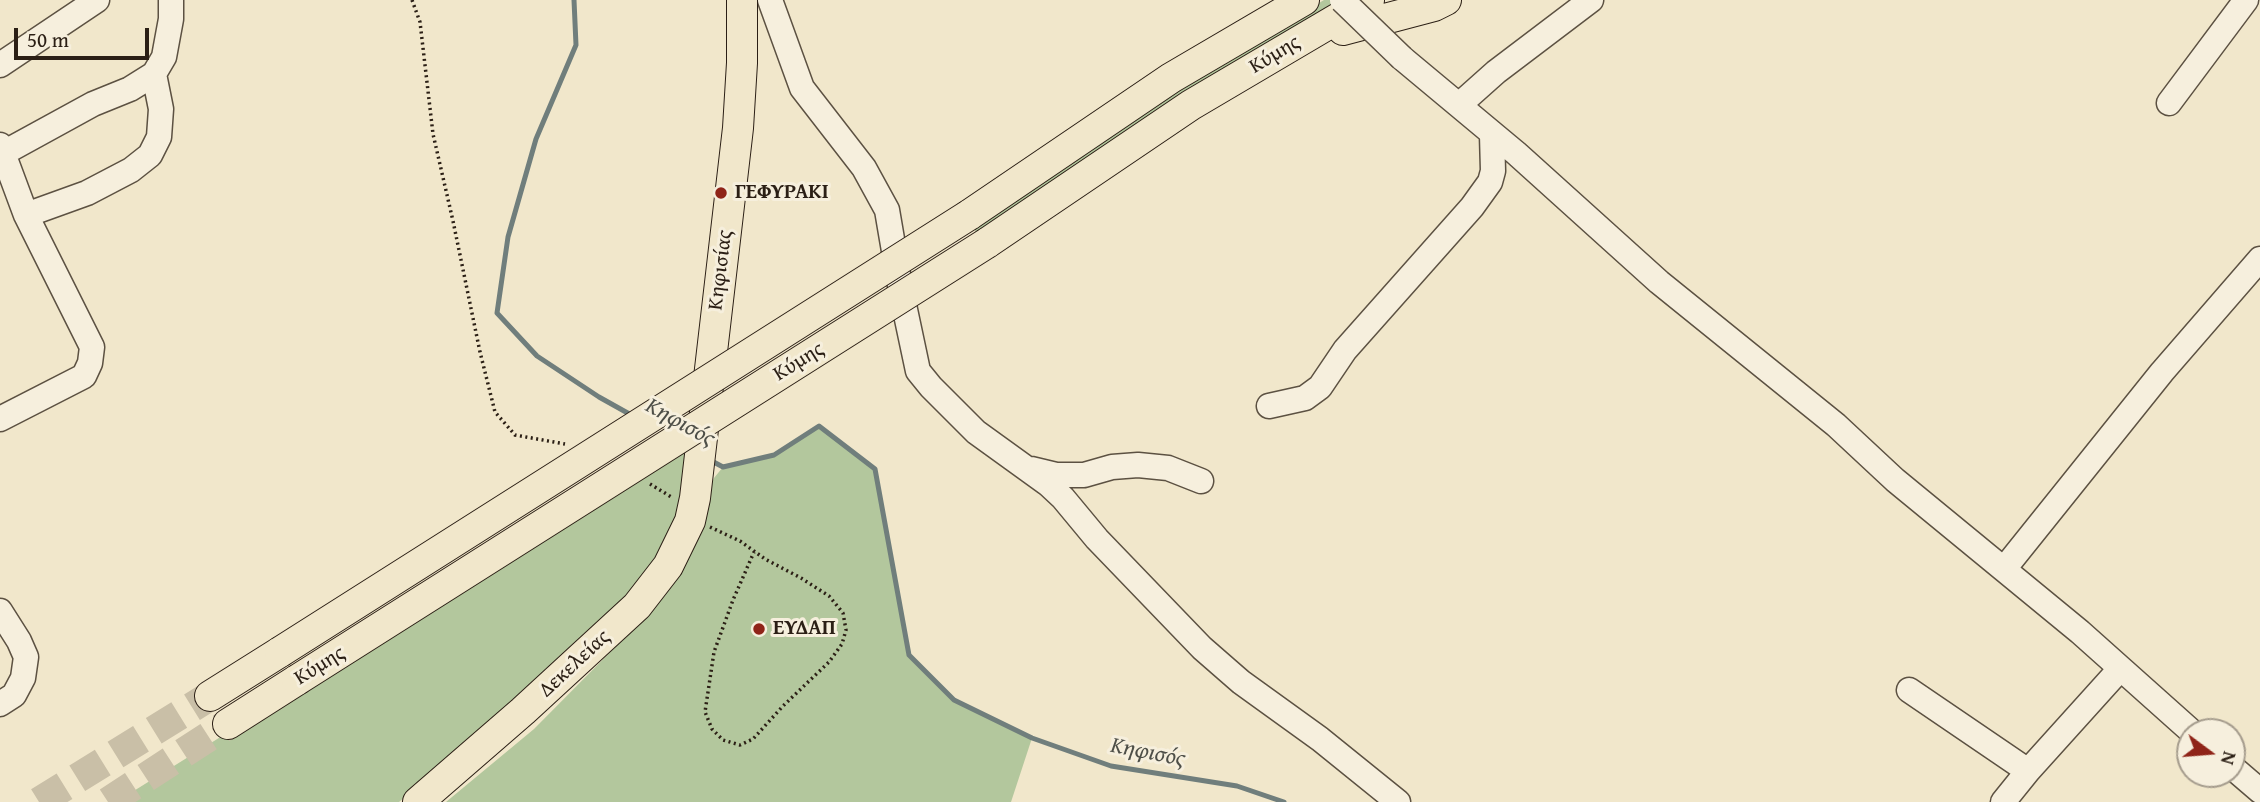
<!DOCTYPE html>
<html>
<head>
<meta charset="utf-8">
<style>
	body { margin:0 }
	#map { position:relative; width:2260px; height:802px; overflow:hidden; background:#f1e7cb; font-family:"Gentium Book Plus",serif }
	canvas { display:block }
	.north { position:absolute; left:2176px; top:718px; width:70px; height:70px; box-sizing:border-box; background:#f6efdd; border:2px solid #a59c8d; border-radius:50%; rotate:106deg; font-size:19px; font-weight:700; line-height:28px; text-align:center; color:#2b1f15 }
	.north::after { content:''; display:block; margin:auto; width:24px; height:32px; background:#8f2418; clip-path:polygon(50% 0,100% 100%,50% 72%,0 100%) }
	.scale { position:absolute; left:14px; top:28px; width:135px; height:32px; box-sizing:border-box; border:4px solid #2b1f15; border-top:0; padding-left:9px; font-size:21px; line-height:24px; white-space:nowrap; color:#2b1f15; -webkit-text-stroke:5px #f6efdd; paint-order:stroke }
</style>
</head>
<body>
<div id="map">
<canvas width="2260" height="802"></canvas>
<div class="north">N</div>
<div class="scale">50 m</div>
</div>
<script>
const context = document.querySelector('canvas').getContext('2d');
context.lineJoin = 'round';
function fill(path, color) { context.fillStyle = color; context.fill(path, 'evenodd'); }
const toPath = rows => new Path2D(rows.map(r => 'M' + r).join(''));
function trace(path, color, width, dash) { context.strokeStyle = color; context.lineWidth = width; context.lineCap = dash ? 'butt' : 'round'; context.setLineDash(dash || []); context.stroke(path); }
function label(font, color, halo, rows, align = 'center') {
  context.font = font + ' "Gentium Book Plus",serif'; context.lineWidth = 6; context.setLineDash([]); context.textBaseline = 'middle'; context.strokeStyle = halo; context.fillStyle = color; for (const [text, x, y, turn = 0] of rows) {
    context.save(); context.translate(x, y); context.rotate((+turn || 0) * Math.PI / 180); context.textAlign = isNaN(turn) ? turn : align; if (halo) context.strokeText(text, 0, 0); context.fillText(text, 0, 0); context.restore();
  }
}
const green = toPath([
	[1324,0,1349,0,979,236,972,226,1176,88],
	[819,426,875,469,909,655,954,700,1032,738,1011,802,446,802,534,729,650,612,714,478,723,467,774,455],
	[701,438,690,498,661,563,513,709,399,802,116,802]
]);
const stream = toPath([
	[574,0,576,45,536,139,508,237,497,313,537,356,599,397,633,416],
	[708,459,723,467,774,455,819,426,875,469,909,655,954,700,1032,738,1111,766,1237,786,1284,802]
]);
const majorTunnel = toPath([
	[39,802,210,696],
	[108,802,228,724]
]);
const path = toPath([
	[412,0,420,22,433,134,453,221,480,352,495,412,515,435,565,444],
	[650,484,673,498],
	[710,527,740,541,765,559,801,578,829,596,843,613,846,630,842,644,829,662,783,706,753,739,740,745,723,740,712,729,705,712,714,652,733,600,754,552]
]);
const minor = toPath([
	[770,0,802,88,864,168,887,210,900,286,918,371,931,387,976,432,1048,484,1063,498,1097,539,1202,648,1241,682,1320,739,1398,802],
	[1402,58,1516,153,1659,282,1836,425,1895,480,2080,632,2192,732],
	[0,65,97,0],
	[2169,103,2246,0],
	[1459,105,1496,72,1591,0],
	[0,145,26,215,92,347,90,363,84,376,0,419],
	[0,155,93,104,130,89,154,74,164,57,171,19,171,0],
	[26,215,87,193,131,170,150,155,159,137,161,109,154,74],
	[1269,406,1305,398,1320,387,1345,350,1472,207,1490,182,1493,171,1492,135],
	[1031,469,1056,475,1084,475,1112,467,1138,465,1168,468,1201,481],
	[2004,569,2162,372,2260,259],
	[0,611,19,641,26,657,23,678,14,695,0,704],
	[1909,690,2028,771],
	[2232,767,2260,791],
	[2003,802,2028,771,2120,669]
]);
const major = toPath([
	[1343,30,1434,6,1446,0],
	[969,215,1171,78,1304,0],
	[987,243,1191,105,1369,0],
	[210,696,280,652],
	[228,724,297,680],
	[418,802,523,711,637,606,668,566,690,521,695,498,738,128,742,63,742,0]
]);
const minorBridge = toPath([
	[1342,0,1402,58]
]);
const majorBridge = toPath([
	[280,652,969,215],
	[297,680,987,243]
]);
const markers = [
	[721,193,7,"#8f2418"],
	[759,629,7,"#8f2418"]
];
const streetNames = [
	["Κύμης",1275,55,-31],
	["Κηφισίας",721,270,-83],
	["Κύμης",799,362,-32],
	["Δεκελείας",575,664,-43],
	["Κύμης",320,666,-32]
];
const poiNames = [
	["ΓΕΦΥΡΑΚΙ",735,193],
	["ΕΥΔΑΠ",773,629]
];
const waterNames = [
	["Κηφισός",680,423,29],
	["Κηφισός",1148,753,11]
];
fill(green, '#b3c79d');
trace(stream, '#707e7c', 5);
trace(majorTunnel, '#c9bfa7', 30, [30, 15]);
trace(minor, '#5c5142', 27);
trace(major, '#2b1f15', 32);
trace(path, '#2b1f15', 3.5, [2, 3.5]);
trace(minor, '#f6efdd', 24);
trace(major, '#f1e7cb', 30);
trace(minorBridge, '#5c5142', 27, []);
trace(majorBridge, '#2b1f15', 32, []);
trace(minorBridge, '#f6efdd', 24);
trace(majorBridge, '#f1e7cb', 30);
for (const [x, y, r, color] of markers) { const dot = new Path2D(); dot.arc(x, y, r, 0, 2 * Math.PI); context.fillStyle = color; context.fill(dot); trace(dot, '#f6efdd', 2.5); }
label('21px', '#2b1f15', '#f6efdd', streetNames);
label('bold 21px', '#2b1f15', '#f6efdd', poiNames, 'left');
label('italic 23px', '#4e4f48', '#f6efdd', waterNames);
</script>
</body>
</html>
